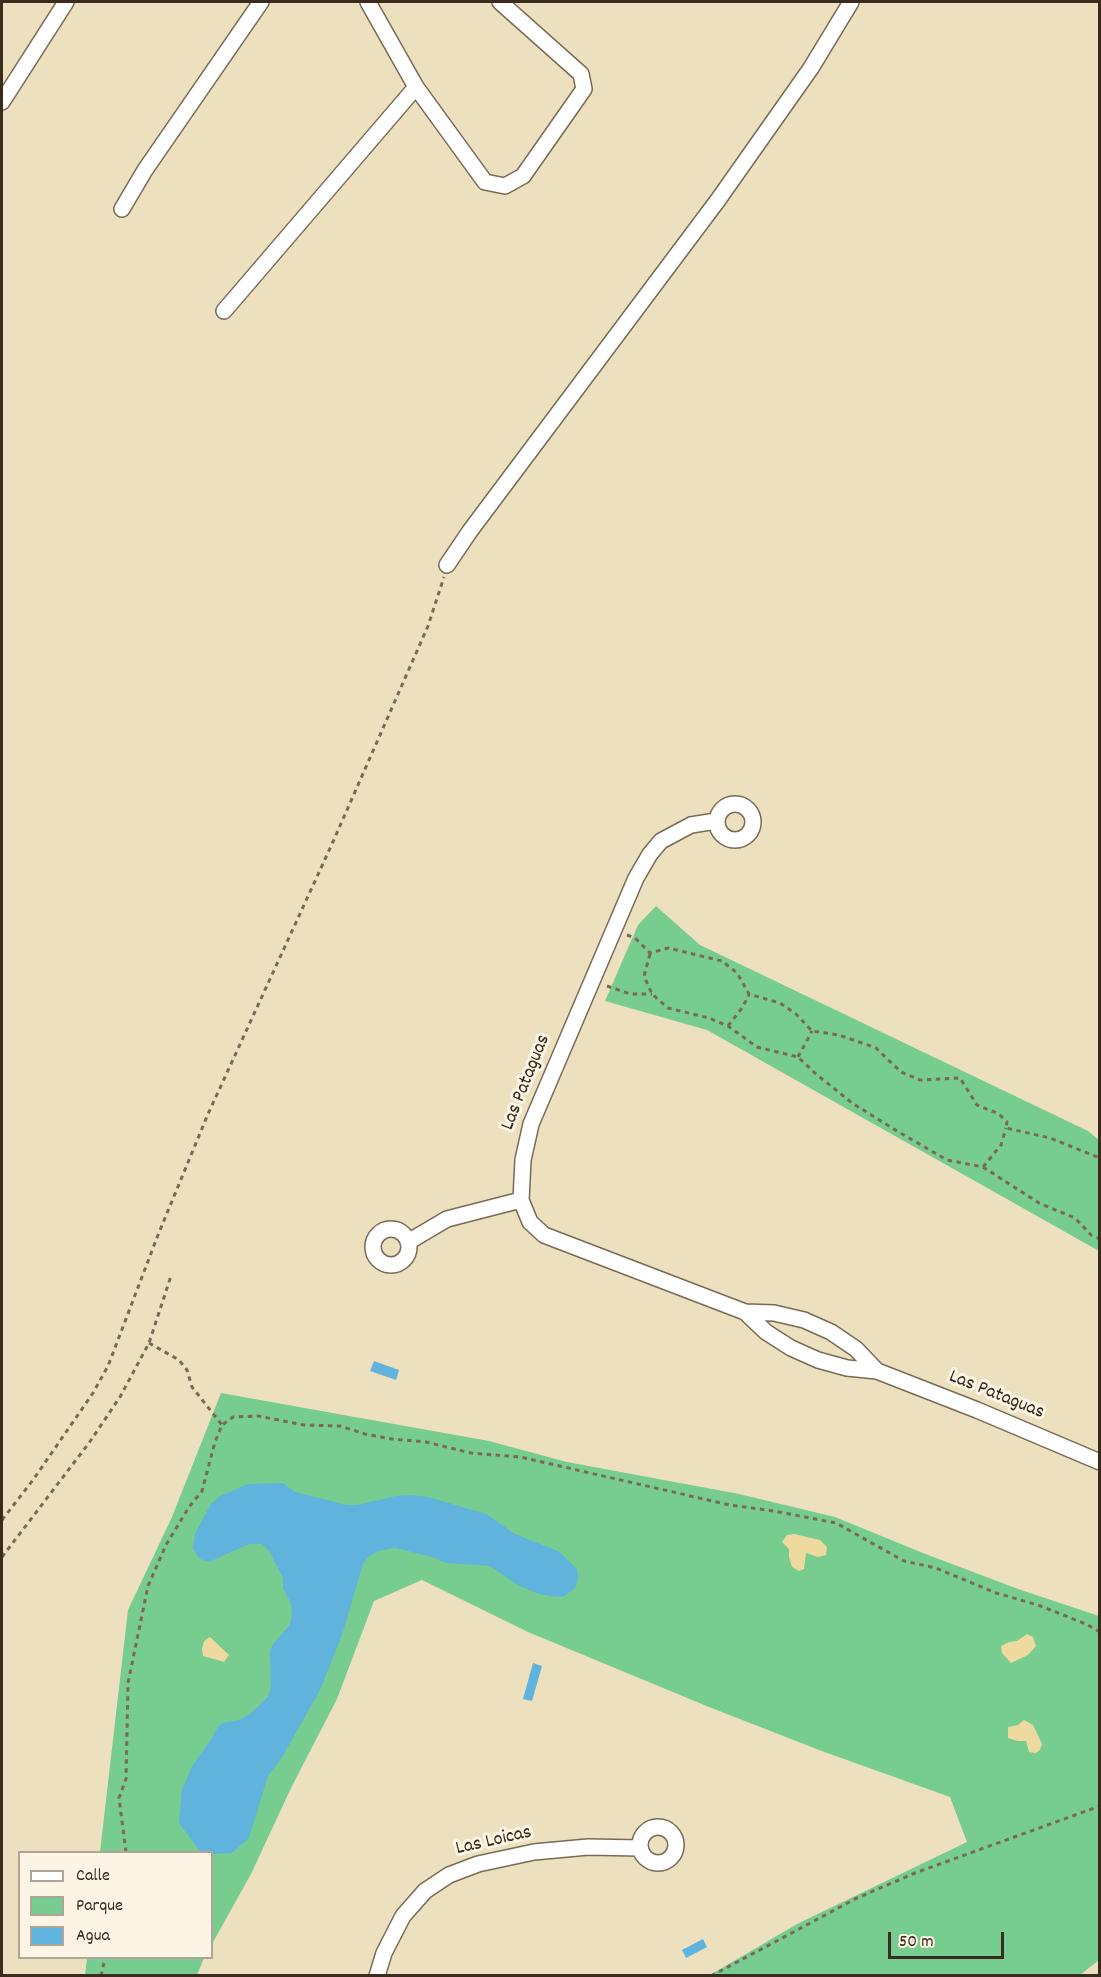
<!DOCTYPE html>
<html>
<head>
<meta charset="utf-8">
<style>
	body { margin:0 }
	#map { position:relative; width:1101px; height:1977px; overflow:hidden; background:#ede0bf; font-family:Dekko,sans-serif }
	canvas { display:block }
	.frame { position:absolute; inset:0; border:3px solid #3b2a1e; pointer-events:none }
	.legend { position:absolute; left:18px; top:1851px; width:195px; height:108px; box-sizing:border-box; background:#fcf5e5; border:2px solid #afa495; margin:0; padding:8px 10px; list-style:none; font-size:18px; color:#3b2a1e }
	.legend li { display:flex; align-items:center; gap:12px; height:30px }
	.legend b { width:30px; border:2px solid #afa495 }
	.scale { position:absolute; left:888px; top:1932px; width:116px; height:27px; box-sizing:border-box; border:3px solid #3b2a1e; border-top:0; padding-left:8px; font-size:18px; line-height:21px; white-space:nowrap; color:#3b2a1e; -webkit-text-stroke:4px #fcf5e5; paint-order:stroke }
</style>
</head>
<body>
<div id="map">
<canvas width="1101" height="1977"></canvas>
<div class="frame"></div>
<ul class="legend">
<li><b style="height:8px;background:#fff"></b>Calle</li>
<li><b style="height:16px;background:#77cc90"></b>Parque</li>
<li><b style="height:16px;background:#60b3dc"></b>Agua</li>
</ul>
<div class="scale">50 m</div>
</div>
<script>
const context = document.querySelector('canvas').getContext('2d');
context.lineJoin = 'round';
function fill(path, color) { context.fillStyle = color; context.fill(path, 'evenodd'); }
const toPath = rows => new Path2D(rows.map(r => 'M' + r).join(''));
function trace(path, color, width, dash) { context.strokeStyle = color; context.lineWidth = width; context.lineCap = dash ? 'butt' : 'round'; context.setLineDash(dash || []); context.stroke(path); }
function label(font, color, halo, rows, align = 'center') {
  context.font = font + ' Dekko,sans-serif'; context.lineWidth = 6; context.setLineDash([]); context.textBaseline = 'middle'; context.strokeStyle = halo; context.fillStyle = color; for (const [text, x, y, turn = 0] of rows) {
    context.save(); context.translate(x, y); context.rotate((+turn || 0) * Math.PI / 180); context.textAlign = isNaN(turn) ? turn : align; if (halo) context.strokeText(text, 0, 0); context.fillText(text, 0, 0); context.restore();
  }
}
const green = toPath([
	[656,906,700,945,1088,1131,1099,1140,1099,1251,707,1030,605,1001,638,925],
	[221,1393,489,1441,567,1462,739,1494,835,1517,923,1553,1018,1589,1099,1616,1099,1960,1080,1975,710,1975,797,1924,967,1842,950,1797,819,1750,709,1707,528,1632,422,1580,374,1601,337,1699,292,1786,251,1874,212,1944,212,1852,100,1852,128,1610,172,1517],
	[87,1958,204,1958,197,1975,85,1975]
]);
const sand = toPath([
	[794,1534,820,1540,827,1547,826,1555,818,1557,806,1553,804,1569,799,1571,792,1567,789,1557,789,1549,782,1542,787,1535],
	[1027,1634,1033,1637,1036,1646,1028,1655,1011,1663,1002,1653,1001,1646,1009,1642,1017,1641],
	[210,1637,229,1655,224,1662,203,1656,202,1649,204,1641],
	[1024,1720,1033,1725,1042,1744,1040,1750,1036,1753,1029,1752,1026,1741,1018,1741,1008,1738,1008,1727,1018,1725]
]);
const water = toPath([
	[374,1361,399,1370,396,1380,370,1371],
	[283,1483,295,1492,347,1505,357,1505,396,1496,411,1495,428,1497,486,1514,515,1534,558,1551,577,1569,578,1579,575,1588,563,1597,550,1596,536,1593,518,1585,490,1566,447,1563,429,1556,395,1548,379,1551,368,1557,363,1564,342,1635,320,1690,281,1759,268,1776,249,1838,232,1853,212,1854,212,1852,204,1852,199,1850,179,1823,182,1789,193,1765,212,1738,218,1727,222,1723,239,1720,250,1714,268,1697,271,1686,270,1651,273,1644,290,1625,292,1613,290,1601,283,1588,283,1578,269,1551,262,1544,249,1544,209,1562,200,1559,193,1549,195,1534,211,1504,220,1496,248,1484],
	[533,1663,542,1666,532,1701,523,1699],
	[703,1939,707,1947,686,1958,682,1950]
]);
const path = toPath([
	[627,935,635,938,650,953,668,948,722,961,737,973,749,994,780,1003,796,1014,812,1031,839,1035,876,1048,901,1072,920,1080,960,1078,977,1105,999,1114,1007,1122,1006,1128,1050,1138,1100,1158],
	[650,954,644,976,652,994,668,1008,709,1018,728,1026,757,1047,798,1057,816,1074,852,1103,897,1131,947,1160,983,1167,1039,1203,1075,1218,1091,1235,1100,1239],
	[607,986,630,994,652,994],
	[728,1026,742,1008,749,995],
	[798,1057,812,1031],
	[983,1167,1001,1145,1006,1128],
	[149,1343,179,1360,187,1370,192,1387,222,1425],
	[2,1520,33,1480,93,1393,108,1366,158,1235,208,1114,332,844,428,626,444,577],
	[2,1557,89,1443,120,1397,149,1343,171,1276],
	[126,1852,119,1798,126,1779,128,1683,148,1586,166,1545,189,1507,202,1491,215,1442,222,1425,233,1417,258,1416,304,1425,340,1426,365,1434,392,1439,426,1442,471,1453,520,1457,730,1505,774,1511,836,1523,904,1561,936,1568,996,1593,1038,1605,1086,1624,1100,1632],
	[101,1976,105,1958],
	[711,1976,857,1898,915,1873,1100,1806]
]);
const minor = toPath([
	[368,2,416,87,485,182,505,186,523,176,584,89,581,74,500,2],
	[2,102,66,2],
	[122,209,145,170,261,2],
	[224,311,416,87],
	[447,565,470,531,718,200,811,68,851,2],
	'717 822a18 18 0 1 1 36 0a18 18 0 1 1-36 0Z',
	[716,821,691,825,661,841,650,854,636,878,531,1124,523,1160,521,1200,530,1222,544,1235,745,1312,774,1313,804,1320,831,1332,856,1349,877,1371],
	'373 1247a18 18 0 1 1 36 0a18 18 0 1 1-36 0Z',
	[408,1242,447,1219,521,1200],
	[745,1312,766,1332,791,1348,818,1360,847,1368,877,1371,977,1410,1100,1462],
	'640 1845a18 18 0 1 1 36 0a18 18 0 1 1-36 0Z',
	[377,1976,384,1953,403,1916,425,1891,449,1875,478,1864,534,1852,588,1847,640,1848]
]);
const streetNames = [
	["Las Pataguas",527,1083,-68],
	["Las Pataguas",996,1396,22],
	["Las Loicas",494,1842,-13]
];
fill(green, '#77cc90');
fill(sand, '#eeda9e');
fill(water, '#60b3dc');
trace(minor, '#796a56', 18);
trace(path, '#796a56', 3, [4.5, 4.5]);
trace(minor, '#fff', 15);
label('20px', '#3b2a1e', '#fcf5e5', streetNames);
</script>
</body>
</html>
